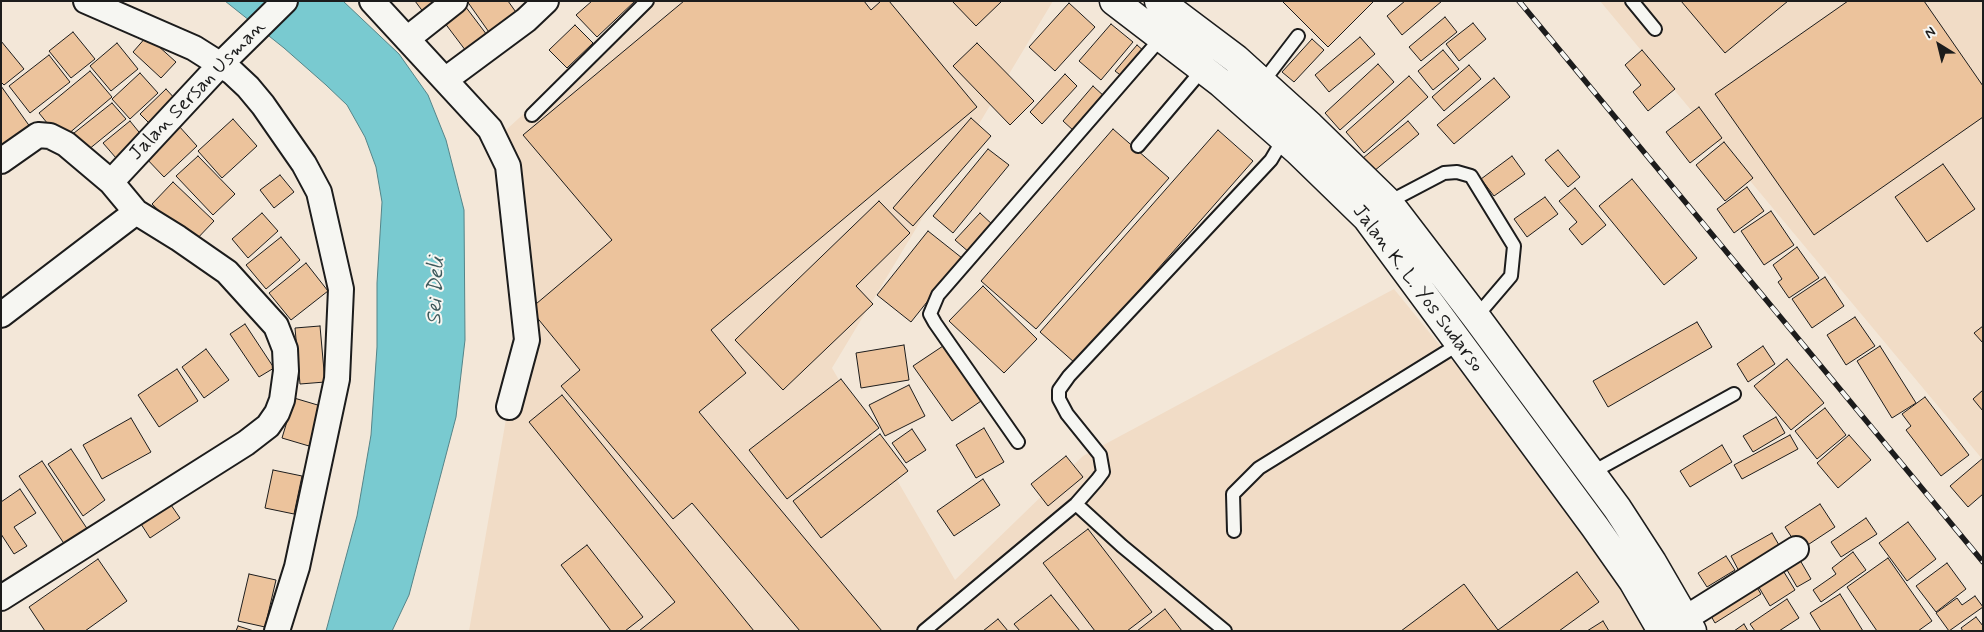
<!DOCTYPE html>
<html>
<head>
<meta charset="utf-8">
<style>
	body { margin:0 }
	#map { position:relative; width:1984px; height:632px; overflow:hidden; background:#f3e7d8; font-family:Mynerve,sans-serif }
	canvas { display:block }
	.frame { position:absolute; inset:0; border:2px solid #1c1c1c; pointer-events:none }
	.north { position:absolute; left:1914px; top:20px; width:50px; height:50px; -webkit-text-stroke:4px #f6f6f2; paint-order:stroke; rotate:324deg; font-size:14px; font-weight:700; line-height:20px; text-align:center; color:#1c1c1c }
	.north::after { content:''; display:block; margin:auto; width:18px; height:22px; background:#1c1c1c; clip-path:polygon(50% 0,100% 100%,50% 72%,0 100%) }
</style>
</head>
<body>
<div id="map">
<canvas width="1984" height="632"></canvas>
<div class="frame"></div>
<div class="north">N</div>
</div>
<script>
const context = document.querySelector('canvas').getContext('2d');
context.lineJoin = 'round';
function fill(path, color) { context.fillStyle = color; context.fill(path, 'evenodd'); }
const toPath = rows => new Path2D(rows.map(r => 'M' + r).join(''));
function trace(path, color, width, dash) { context.strokeStyle = color; context.lineWidth = width; context.lineCap = dash ? 'butt' : 'round'; context.setLineDash(dash || []); context.stroke(path); }
function label(font, color, halo, rows, align = 'center') {
  context.font = font + ' Mynerve,sans-serif'; context.lineWidth = 4; context.setLineDash([]); context.textBaseline = 'middle'; context.strokeStyle = halo; context.fillStyle = color; for (const [text, x, y, turn = 0] of rows) {
    context.save(); context.translate(x, y); context.rotate((+turn || 0) * Math.PI / 180); context.textAlign = isNaN(turn) ? turn : align; if (halo) context.strokeText(text, 0, 0); context.fillText(text, 0, 0); context.restore();
  }
}
const built = toPath([
	[647,1,1053,1,832,368,955,580,1083,456,1394,289,1536,463,1661,631,469,631,531,276,506,130],
	[1600,1,1983,1,1983,460]
]);
const water = toPath([
	[225,1,343,1,399,54,428,95,446,140,464,210,465,340,456,417,409,595,392,631,326,631,357,516,371,435,377,347,377,283,382,202,376,167,365,137,347,105,326,85,284,48,225,1]
]);
const building = toPath([
	[415,1,449,1,427,17,415,1],
	[467,1,508,1,518,15,491,35,467,1],
	[592,1,635,1,597,37,576,15,592,1],
	[684,1,864,1,871,10,881,1,889,1,977,107,711,330,746,373,699,412,882,631,800,631,692,503,673,519,561,386,580,370,530,309,612,240,523,135,684,1],
	[952,1,1002,1,976,26,952,1],
	[1282,1,1374,1,1328,47,1282,1],
	[1405,1,1442,1,1402,35,1387,16,1405,1],
	[1681,1,1788,1,1725,53,1681,1],
	[1848,1,1924,1,1983,86,1983,117,1814,235,1715,94,1848,1],
	[462,2,490,39,469,55,441,18,462,2],
	[1069,3,1095,27,1055,71,1029,47,1069,3],
	[1445,17,1457,32,1421,61,1409,47,1445,17],
	[1473,23,1486,39,1459,61,1446,44,1473,23],
	[1111,24,1133,42,1101,80,1079,61,1111,24],
	[575,25,593,43,567,68,549,50,575,25],
	[73,32,95,59,71,78,49,51,73,32],
	[147,36,176,62,161,78,133,52,147,36],
	[1360,37,1375,54,1329,92,1315,75,1360,37],
	[1312,39,1324,50,1294,82,1282,72,1312,39],
	[1,41,24,69,4,85,1,82,1,41],
	[117,43,138,69,111,91,90,66,117,43],
	[977,43,1034,101,1010,125,953,66,977,43],
	[1137,45,1145,52,1123,77,1115,71,1137,45],
	[1443,50,1459,69,1433,90,1418,71,1443,50],
	[1642,50,1675,89,1648,111,1633,92,1641,85,1625,65,1642,50],
	[49,55,70,82,30,113,9,86,49,55],
	[1378,64,1394,82,1340,130,1325,113,1378,64],
	[1469,65,1481,79,1444,111,1432,97,1469,65],
	[90,71,112,97,61,140,39,113,90,71],
	[140,73,158,93,130,119,112,99,140,73],
	[1065,74,1077,86,1042,124,1030,112,1065,74],
	[1409,76,1428,97,1364,153,1346,132,1409,76],
	[1494,78,1510,97,1454,144,1437,125,1494,78],
	[1,86,33,131,1,147,1,86],
	[1093,86,1105,97,1074,131,1063,121,1093,86],
	[166,89,177,101,152,126,140,114,166,89],
	[112,103,126,119,83,154,69,137,112,103],
	[1699,107,1722,138,1690,163,1666,132,1699,107],
	[971,118,991,136,913,226,893,208,971,118],
	[233,119,257,146,222,178,198,151,233,119],
	[130,121,143,137,116,158,103,143,130,121],
	[1408,121,1419,134,1374,171,1363,158,1408,121],
	[178,125,197,146,164,177,144,156,178,125],
	[1113,129,1169,178,1036,329,981,281,1113,129],
	[1218,130,1253,161,1075,363,1040,332,1218,130],
	[1724,142,1753,178,1725,201,1696,165,1724,142],
	[988,149,1009,165,953,233,933,216,988,149],
	[1558,150,1580,177,1568,187,1545,160,1558,150],
	[198,156,235,194,213,215,176,176,198,156],
	[1512,156,1525,174,1494,196,1481,179,1512,156],
	[1943,164,1975,209,1927,242,1895,197,1943,164],
	[280,175,294,192,274,208,260,190,280,175],
	[1632,179,1697,258,1664,285,1599,206,1632,179],
	[173,182,214,221,193,243,152,204,173,182],
	[1747,187,1764,211,1734,233,1717,209,1747,187],
	[1575,188,1606,225,1582,245,1569,229,1577,222,1559,201,1575,188],
	[1545,197,1558,214,1527,237,1514,219,1545,197],
	[879,201,910,233,856,286,873,304,783,390,735,340,879,201],
	[1771,211,1794,245,1764,265,1741,231,1771,211],
	[262,213,278,231,248,258,232,239,262,213],
	[980,213,994,226,970,253,955,240,980,213],
	[928,231,962,258,911,322,877,295,928,231],
	[281,237,300,260,266,289,246,265,281,237],
	[1797,247,1819,278,1789,298,1778,282,1782,279,1773,265,1797,247],
	[306,263,328,291,291,320,269,293,306,263],
	[1825,277,1844,306,1812,328,1792,299,1825,277],
	[983,286,1037,339,1004,373,949,321,983,286],
	[1855,317,1875,346,1846,365,1827,335,1855,317],
	[1697,322,1712,347,1608,407,1593,381,1697,322],
	[245,324,274,368,259,377,230,334,245,324],
	[320,326,325,382,300,384,295,328,320,326],
	[1983,326,1983,343,1974,333,1983,326],
	[946,344,984,399,952,421,913,366,946,344],
	[904,345,909,380,861,388,856,353,904,345],
	[1763,346,1775,364,1748,382,1737,364,1763,346],
	[1880,346,1916,403,1892,418,1857,361,1880,346],
	[206,349,229,380,204,398,182,367,206,349],
	[1787,359,1824,403,1791,430,1754,386,1787,359],
	[177,369,198,401,159,427,138,395,177,369],
	[841,379,879,428,787,499,749,450,841,379],
	[909,385,925,416,885,436,869,405,909,385],
	[1983,390,1983,411,1973,399,1983,390],
	[562,395,754,631,639,631,675,602,529,422,562,395],
	[1925,397,1969,455,1941,476,1906,430,1911,426,1902,414,1925,397],
	[294,398,321,406,309,446,282,438,294,398],
	[1825,408,1846,435,1817,459,1795,431,1825,408],
	[1776,417,1785,433,1753,452,1743,436,1776,417],
	[131,418,151,452,102,479,83,445,131,418],
	[984,428,1004,462,976,478,956,445,984,428],
	[912,429,926,450,906,463,892,443,912,429],
	[880,434,908,471,821,538,793,501,880,434],
	[1790,435,1798,449,1742,479,1734,465,1790,435],
	[1849,435,1871,460,1838,488,1817,463,1849,435],
	[1722,445,1732,462,1690,487,1680,471,1722,445],
	[71,449,105,500,83,516,48,464,71,449],
	[1066,456,1083,477,1048,506,1031,484,1066,456],
	[1983,458,1983,494,1968,507,1950,486,1983,458],
	[42,461,88,530,65,545,19,476,42,461],
	[273,470,302,476,294,514,265,508,273,470],
	[983,479,1000,505,954,536,937,511,983,479],
	[20,489,36,513,14,527,27,546,14,554,1,534,1,502,20,489],
	[1820,504,1835,527,1800,550,1785,527,1820,504],
	[171,505,180,518,150,538,141,524,171,505],
	[1866,518,1877,534,1841,557,1831,542,1866,518],
	[1908,522,1936,559,1907,581,1879,543,1908,522],
	[1088,529,1152,612,1127,631,1095,631,1043,563,1088,529],
	[1772,533,1783,552,1741,575,1731,556,1772,533],
	[587,545,643,617,625,631,611,631,561,565,587,545],
	[1853,552,1866,570,1821,602,1813,590,1836,574,1832,568,1853,552],
	[1797,555,1811,579,1797,587,1783,563,1797,555],
	[1726,556,1735,570,1707,587,1698,573,1726,556],
	[1888,558,1932,621,1918,631,1877,631,1847,587,1888,558],
	[98,559,127,601,85,631,45,631,29,607,98,559],
	[1947,563,1966,589,1936,612,1916,586,1947,563],
	[1779,564,1795,590,1770,606,1754,579,1779,564],
	[1577,572,1599,602,1559,631,1401,631,1464,584,1498,630,1577,572],
	[249,574,276,580,265,627,238,621,249,574],
	[1753,581,1761,594,1715,623,1707,609,1753,581],
	[1840,594,1863,631,1821,631,1810,613,1840,594],
	[1051,595,1080,631,1020,631,1014,624,1051,595],
	[1975,596,1983,607,1949,631,1936,613,1957,598,1962,605,1975,596],
	[1787,599,1799,618,1779,631,1755,631,1750,624,1787,599],
	[1165,609,1182,631,1137,631,1165,609],
	[1976,617,1983,626,1983,631,1963,631,1961,628,1976,617],
	[998,619,1008,631,983,631,998,619],
	[1603,621,1609,631,1587,631,1603,621],
	[1744,624,1748,631,1734,631,1744,624],
	[238,626,254,631,236,631,238,626]
]);
const service = toPath([
	[1632,1,1655,29],
	[1262,83,1298,36],
	[532,115,647,1],
	[1138,146,1203,69],
	[1385,204,1444,173,1457,172,1471,176,1514,246,1511,276,1476,317],
	[1018,442,935,323,930,314,938,295,1162,37],
	[1591,473,1734,394],
	[1076,504,1122,546,1225,631],
	[1234,531,1233,494,1259,468,1459,344],
	[924,631,1076,504,1097,480,1103,472,1100,455,1067,414,1059,399,1059,390,1069,376,1271,160,1284,138]
]);
const minor = toPath([
	[86,1,194,48,232,72,248,87,263,105,304,164,319,192,341,289,337,379,297,567,277,631],
	[372,1,490,129,508,166,527,340,509,407],
	[407,39,455,1],
	[445,80,526,20,546,1],
	[1,161,38,135,50,136,66,144,111,182,136,212,1,315],
	[111,182,220,65,285,1],
	[1,598,246,443,268,426,277,413,282,400,286,371,285,349,276,326,227,272,178,238,136,212],
	[1686,618,1796,549]
]);
const trunk = toPath([
	[1114,1,1221,83,1298,151,1367,218,1595,527,1633,581,1662,631],
	[1159,1,1236,59,1310,126,1388,202,1476,317,1617,508,1652,562,1692,631]
]);
const rail = toPath([
	[1519,1,1983,562]
]);
const streetNames = [
	["Jalan Sersan Usman",198,91,-46],
	["Jalan K. L. Yos Sudarso",1417,289,53]
];
const waterNames = [
	["Sei Deli",437,291,-88]
];
fill(built, '#f1dcc6');
fill(water, '#79cad0');
trace(water, '#548488', 1);
fill(building, '#ecc39c');
trace(building, '#1c1c1c', 1);
trace(service, '#1c1c1c', 16);
trace(minor, '#1c1c1c', 28);
trace(trunk, '#1c1c1c', 31);
trace(service, '#f6f6f2', 12);
trace(minor, '#f6f6f2', 24);
trace(trunk, '#f6f6f2', 28);
trace(rail, '#1c1c1c', 5.5);
trace(rail, '#f6f6f2', 4, [11]);
label('20px', '#1c1c1c', '#f6f6f2', streetNames);
label('italic 21px', '#3d595b', '#f6f6f2', waterNames);
</script>
</body>
</html>
